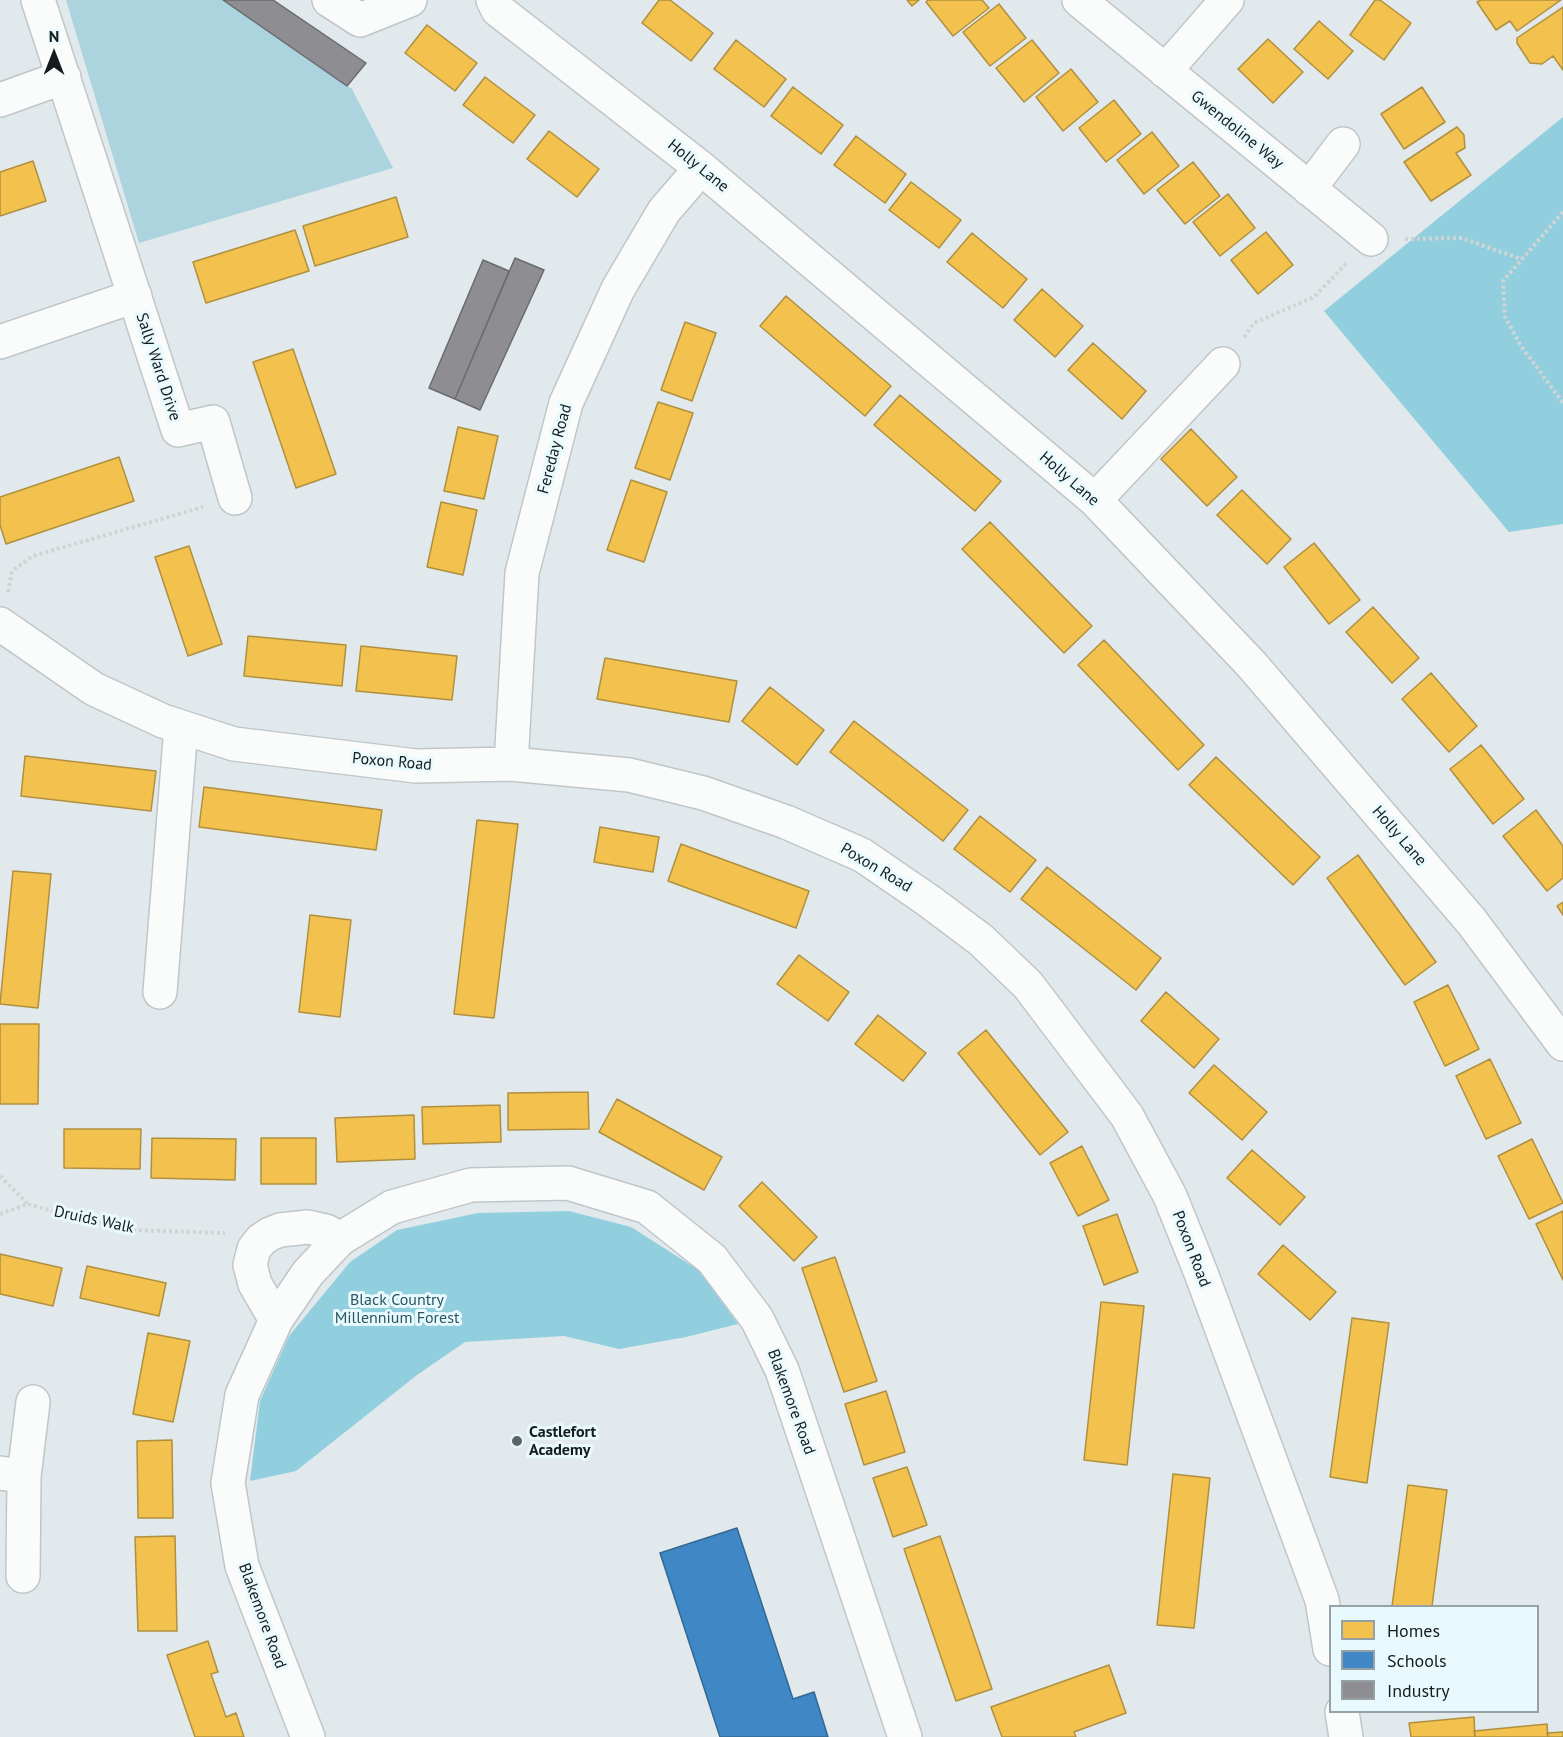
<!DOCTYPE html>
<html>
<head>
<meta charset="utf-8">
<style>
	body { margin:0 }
	#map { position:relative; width:1563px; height:1737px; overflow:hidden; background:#e1e9ec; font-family:"PT Sans",sans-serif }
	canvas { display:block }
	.legend { position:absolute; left:1329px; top:1605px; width:210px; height:108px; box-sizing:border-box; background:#e9fafe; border:2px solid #95a1a4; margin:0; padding:8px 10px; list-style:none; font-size:18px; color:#161c1d }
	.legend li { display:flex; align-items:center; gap:12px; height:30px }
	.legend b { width:30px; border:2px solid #95a1a4 }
	.north { position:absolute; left:24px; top:24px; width:60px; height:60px; -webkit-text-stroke:4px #e9fafe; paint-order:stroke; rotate:0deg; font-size:16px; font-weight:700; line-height:24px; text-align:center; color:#161c1d }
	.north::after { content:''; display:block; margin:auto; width:21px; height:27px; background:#161c1d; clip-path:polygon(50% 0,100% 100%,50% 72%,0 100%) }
</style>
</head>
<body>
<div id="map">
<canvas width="1563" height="1737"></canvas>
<ul class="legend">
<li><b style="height:16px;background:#f2c14e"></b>Homes</li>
<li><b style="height:16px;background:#3f88c5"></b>Schools</li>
<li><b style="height:16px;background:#8d8d92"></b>Industry</li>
</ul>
<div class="north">N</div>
</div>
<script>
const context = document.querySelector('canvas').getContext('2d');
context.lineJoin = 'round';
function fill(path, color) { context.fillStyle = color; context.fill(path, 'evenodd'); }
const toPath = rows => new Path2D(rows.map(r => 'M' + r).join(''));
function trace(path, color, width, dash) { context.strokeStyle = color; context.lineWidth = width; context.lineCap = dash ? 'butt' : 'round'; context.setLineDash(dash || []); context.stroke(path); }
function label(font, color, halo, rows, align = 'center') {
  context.font = font + ' "PT Sans",sans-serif'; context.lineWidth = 6; context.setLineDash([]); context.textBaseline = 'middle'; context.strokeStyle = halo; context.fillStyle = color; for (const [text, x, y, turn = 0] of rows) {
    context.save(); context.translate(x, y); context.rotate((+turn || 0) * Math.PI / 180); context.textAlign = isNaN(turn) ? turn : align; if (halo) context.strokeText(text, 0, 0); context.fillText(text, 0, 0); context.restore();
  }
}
const green = toPath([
	[66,0,223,0,352,89,393,168,139,243]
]);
const forest = toPath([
	[1563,117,1563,524,1509,532,1324,311],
	[569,1211,631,1227,700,1271,738,1324,686,1337,619,1349,564,1336,465,1342,417,1375,296,1471,250,1481,260,1401,289,1336,350,1262,397,1230,478,1213]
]);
const homes = toPath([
	[659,0,670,0,713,33,691,61,642,23,659,0],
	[907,0,919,0,912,6,907,0],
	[928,0,982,0,989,8,953,36,926,2,928,0],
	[1375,0,1380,0,1411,23,1384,60,1350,35,1375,0],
	[1481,0,1561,0,1517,31,1510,21,1496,30,1477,2,1481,0],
	[999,4,1026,38,990,66,963,32,999,4],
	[1563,7,1563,70,1553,56,1542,64,1530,63,1517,43,1517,38,1563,7],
	[1319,21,1353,51,1328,79,1294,49,1319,21],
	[427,25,477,63,455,91,405,53,427,25],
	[1268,39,1303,72,1273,103,1238,69,1268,39],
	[736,40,786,79,764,107,714,69,736,40],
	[1032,40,1059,73,1024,102,996,68,1032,40],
	[1071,69,1098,102,1063,131,1036,97,1071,69],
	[485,77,535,115,513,143,463,105,485,77],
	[793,87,843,125,821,154,771,116,793,87],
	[1422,87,1445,122,1404,149,1381,114,1422,87],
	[1114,100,1141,134,1106,162,1079,128,1114,100],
	[1457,127,1464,135,1465,148,1456,153,1471,175,1431,201,1404,162,1457,127],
	[549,131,599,169,577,197,527,159,549,131],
	[1152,132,1179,166,1144,194,1117,160,1152,132],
	[856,136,906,174,885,203,834,165,856,136],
	[33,161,46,201,0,216,0,172,33,161],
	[1193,162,1220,196,1185,224,1157,190,1193,162],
	[911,182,961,220,939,248,889,210,911,182],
	[1228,194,1255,228,1220,256,1193,222,1228,194],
	[396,197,408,237,315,266,303,226,396,197],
	[295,230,309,271,206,303,193,262,295,230],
	[1266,232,1293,265,1258,294,1231,260,1266,232],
	[972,233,1027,279,1003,308,947,262,972,233],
	[1042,289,1083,326,1055,357,1014,320,1042,289],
	[786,296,891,386,865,416,760,326,786,296],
	[685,322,716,333,692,401,661,390,685,322],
	[1093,343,1146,391,1122,419,1068,370,1093,343],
	[293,349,336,474,296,488,253,362,293,349],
	[900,395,1001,481,975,511,874,425,900,395],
	[658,402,693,413,670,480,635,468,658,402],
	[458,427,498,436,484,499,444,491,458,427],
	[1191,429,1237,477,1207,506,1161,459,1191,429],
	[119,457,134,501,6,544,0,525,0,497,119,457],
	[631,480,667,492,644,562,607,550,631,480],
	[1242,490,1291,539,1267,564,1217,515,1242,490],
	[441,502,477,510,463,575,427,567,441,502],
	[990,522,1092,626,1064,653,962,549,990,522],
	[1314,543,1360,600,1329,624,1284,567,1314,543],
	[189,546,222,644,188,656,155,557,189,546],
	[1373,607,1419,658,1392,683,1346,632,1373,607],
	[248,636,346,645,342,686,244,676,248,636],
	[1104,640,1204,745,1178,770,1078,665,1104,640],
	[361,646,457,656,452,700,356,691,361,646],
	[605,658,737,681,729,722,597,699,605,658],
	[1431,673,1477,726,1449,752,1402,699,1431,673],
	[770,687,824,730,797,765,742,721,770,687],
	[854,721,968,810,943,841,830,752,854,721],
	[1481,745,1524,799,1493,824,1450,769,1481,745],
	[25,756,156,771,151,811,21,796,25,756],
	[1216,757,1320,857,1293,885,1189,785,1216,757],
	[204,787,382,810,376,850,199,827,204,787],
	[1536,810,1563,846,1563,878,1547,891,1503,836,1536,810],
	[980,816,1036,860,1010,892,954,849,980,816],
	[477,820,518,824,494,1018,454,1014,477,820],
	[600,827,659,837,653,872,594,862,600,827],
	[681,844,809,891,796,928,668,881,681,844],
	[1358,855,1436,962,1405,985,1327,878,1358,855],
	[1047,867,1161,958,1136,990,1021,899,1047,867],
	[13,871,51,874,38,1008,0,1004,13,871],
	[1563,902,1563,915,1557,906,1563,902],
	[310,915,351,920,340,1017,299,1012,310,915],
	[799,955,849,992,828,1021,777,984,799,955],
	[1448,985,1479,1049,1445,1066,1414,1002,1448,985],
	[1166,992,1219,1039,1194,1068,1141,1021,1166,992],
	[878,1015,926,1053,903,1081,855,1044,878,1015],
	[0,1024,39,1024,38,1104,0,1104,0,1024],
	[986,1030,1068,1132,1040,1155,958,1053,986,1030],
	[1490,1059,1521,1123,1486,1139,1456,1076,1490,1059],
	[1214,1065,1267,1112,1242,1140,1189,1093,1214,1065],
	[588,1092,589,1129,508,1130,508,1093,588,1092],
	[617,1099,722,1157,704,1190,599,1132,617,1099],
	[500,1105,501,1142,423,1144,422,1107,500,1105],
	[414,1115,415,1159,337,1162,335,1118,414,1115],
	[64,1129,141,1129,140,1169,64,1168,64,1129],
	[152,1138,236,1139,235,1180,151,1178,152,1138],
	[261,1138,316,1138,316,1184,261,1184,261,1138],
	[1532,1139,1563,1203,1529,1219,1498,1156,1532,1139],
	[1082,1146,1109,1200,1078,1216,1050,1163,1082,1146],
	[1252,1150,1305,1197,1280,1225,1227,1178,1252,1150],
	[762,1182,817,1237,794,1261,739,1206,762,1182],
	[1563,1211,1563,1280,1536,1224,1563,1211],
	[1117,1214,1138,1272,1104,1285,1083,1226,1117,1214],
	[1283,1245,1336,1292,1310,1320,1258,1274,1283,1245],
	[0,1254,62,1268,53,1306,0,1294,0,1254],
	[835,1257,877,1381,844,1392,802,1268,835,1257],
	[87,1266,166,1283,159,1316,80,1298,87,1266],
	[1101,1302,1144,1306,1127,1465,1084,1460,1101,1302],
	[1352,1318,1389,1323,1367,1483,1330,1477,1352,1318],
	[148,1333,190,1341,173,1422,133,1414,148,1333],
	[886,1391,905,1452,864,1465,845,1404,886,1391],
	[172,1440,173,1518,138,1518,137,1441,172,1440],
	[907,1467,927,1525,893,1537,873,1478,907,1467],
	[1173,1474,1210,1478,1194,1628,1157,1625,1173,1474],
	[1408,1485,1447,1490,1432,1606,1392,1606,1408,1485],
	[175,1536,177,1631,138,1631,135,1537,175,1536],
	[940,1536,992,1689,956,1701,904,1549,940,1536],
	[208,1641,218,1672,211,1674,226,1717,236,1713,244,1737,195,1737,167,1655,208,1641],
	[1109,1665,1126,1713,1074,1732,1076,1737,1002,1737,991,1707,1109,1665],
	[1474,1717,1475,1737,1411,1737,1409,1723,1474,1717],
	[1547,1724,1548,1737,1475,1737,1474,1731,1547,1724],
	[1563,1732,1563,1737,1548,1737,1547,1733,1563,1732]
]);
const schools = toPath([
	[737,1528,793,1699,814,1692,828,1737,720,1737,660,1553,737,1528]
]);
const industry = toPath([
	[223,0,273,0,366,63,347,86,223,0],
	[515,258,544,270,480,410,455,399,515,258],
	[483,260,509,271,455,399,429,388,483,260]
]);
const path = toPath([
	[1563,212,1503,281,1505,317,1521,346,1563,403],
	[1405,239,1462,238,1521,259],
	[1244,337,1254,323,1314,297,1347,263],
	[8,592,12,571,33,556,203,507],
	[0,1176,28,1204],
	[0,1214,28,1204,74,1217,129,1230,225,1233]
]);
const minor = toPath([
	[38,0,178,430,213,422,235,498],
	[329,0,360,20,410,0],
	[493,0,498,10,701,168,1095,500,1252,665,1472,922,1563,1044],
	[1079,0,1371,239],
	[1165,71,1227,0],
	[0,100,64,77],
	[1309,189,1343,144],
	[0,342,135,296],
	[1095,500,1223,364],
	[0,624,94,689,163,721,234,744,416,766,511,764,629,775,703,793,786,822,862,855,929,901,981,940,1028,985,1127,1116,1170,1196,1201,1273,1322,1600,1330,1649],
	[511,764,522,573,566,403,618,289,664,211,701,168],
	[160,992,181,727],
	[276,1320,255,1284,250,1265,254,1249,261,1240,270,1234,280,1230,308,1227,326,1231,340,1239],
	[0,1473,24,1476,23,1576],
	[24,1476,33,1402],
	[1342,1712,1346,1737],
	[308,1737,242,1566,228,1483,242,1395,276,1320,308,1273,340,1239,392,1207,471,1185,568,1183,647,1207,712,1259,757,1319,782,1370,905,1737]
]);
const markers = [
	[517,1441,6,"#5d6465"]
];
const streetNames = [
	["Gwendoline Way",1237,130,39],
	["Holly Lane",698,166,39],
	["Sally Ward Drive",158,367,72],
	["Fereday Road",555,449,-75],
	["Holly Lane",1069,479,41],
	["Poxon Road",392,762,5],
	["Holly Lane",1399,836,49],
	["Poxon Road",876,868,31],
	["Druids Walk",94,1220,12],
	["Poxon Road",1191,1249,69],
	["Blakemore Road",791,1402,70],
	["Blakemore Road",262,1616,70]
];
const parkNames = [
	["Black Country",397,1300],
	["Millennium Forest",397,1318]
];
const poiNames = [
	["Castlefort",529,1432],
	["Academy",529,1450]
];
fill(green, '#acd4df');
fill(forest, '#92cfde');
fill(homes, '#f2c14e');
trace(homes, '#b0903f', 1.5);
fill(schools, '#3f88c5');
trace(schools, '#336893', 1.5);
fill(industry, '#8d8d92');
trace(industry, '#696b6f', 1.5);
trace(minor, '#c0c6c8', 36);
trace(path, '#d1d4d4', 4, [3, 3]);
trace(minor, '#fafcfc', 33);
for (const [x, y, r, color] of markers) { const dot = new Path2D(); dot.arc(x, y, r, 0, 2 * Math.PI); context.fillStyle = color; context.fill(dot); trace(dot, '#e9fafe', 2); }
label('16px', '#161c1d', '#e9fafe', streetNames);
label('16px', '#285560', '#e9fafe', parkNames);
label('bold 16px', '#161c1d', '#e9fafe', poiNames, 'left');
</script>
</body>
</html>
